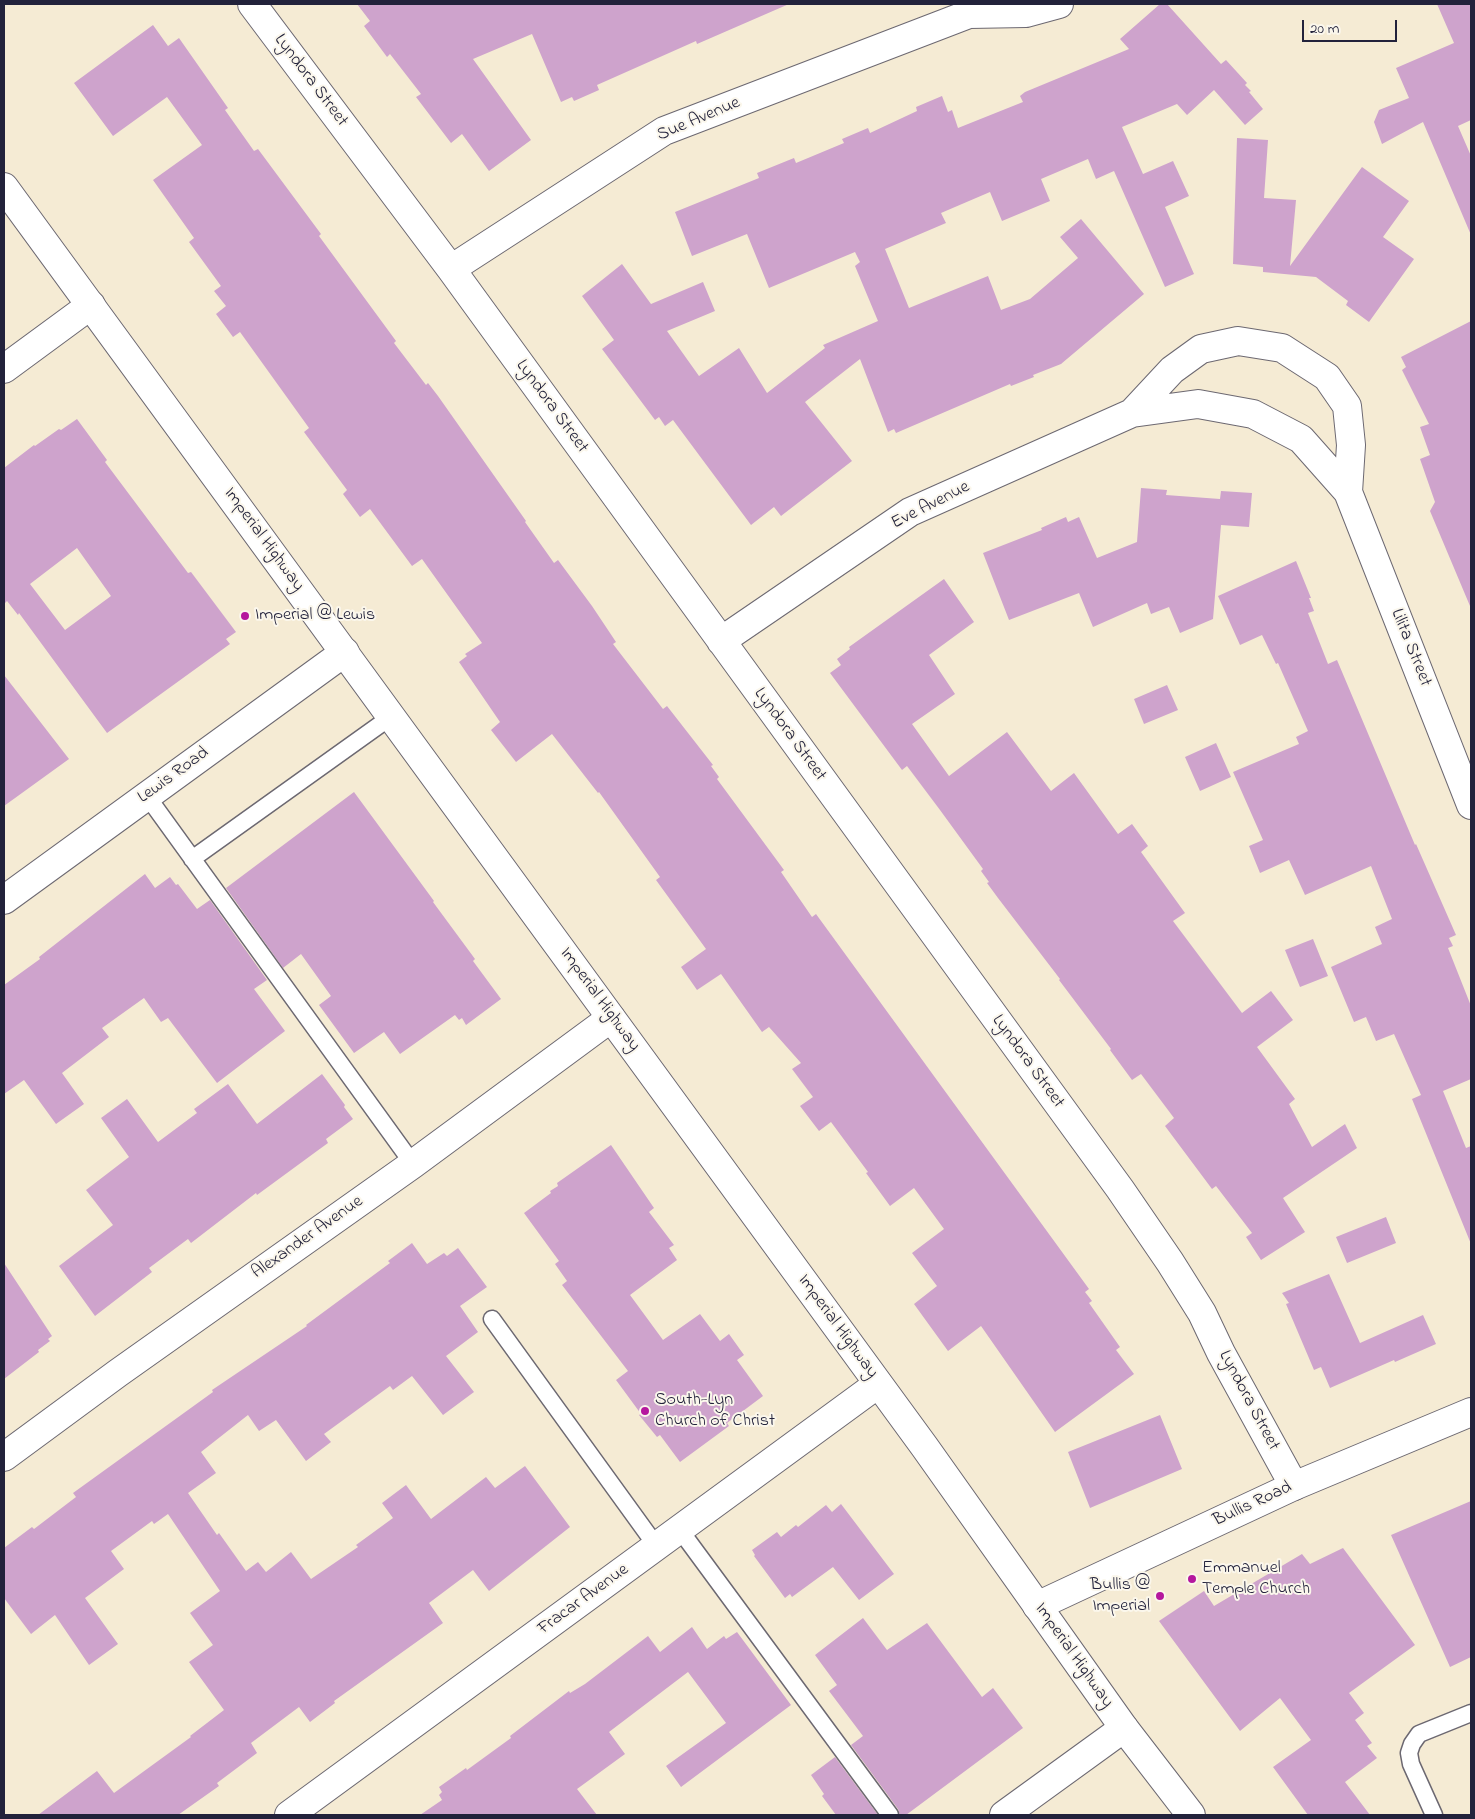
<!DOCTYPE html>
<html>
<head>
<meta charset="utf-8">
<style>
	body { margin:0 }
	#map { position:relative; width:1475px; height:1819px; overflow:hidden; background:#f5ebd4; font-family:"Indie Flower",sans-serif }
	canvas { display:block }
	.frame { position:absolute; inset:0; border:5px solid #22223b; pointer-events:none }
	.scale { position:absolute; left:1302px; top:20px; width:95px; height:22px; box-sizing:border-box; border:2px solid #22223b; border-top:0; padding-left:6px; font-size:15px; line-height:18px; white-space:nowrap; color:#22223b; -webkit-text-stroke:4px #fbf7ec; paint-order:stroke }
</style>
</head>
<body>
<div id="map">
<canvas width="1475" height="1819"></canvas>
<div class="frame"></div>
<div class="scale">20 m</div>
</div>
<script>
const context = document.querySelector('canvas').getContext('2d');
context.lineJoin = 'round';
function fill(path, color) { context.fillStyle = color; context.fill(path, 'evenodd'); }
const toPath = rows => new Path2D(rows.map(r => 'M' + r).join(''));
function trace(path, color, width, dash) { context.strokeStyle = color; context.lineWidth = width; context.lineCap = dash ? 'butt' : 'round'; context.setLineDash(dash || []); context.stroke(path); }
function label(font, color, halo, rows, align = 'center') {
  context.font = font + ' "Indie Flower",sans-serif'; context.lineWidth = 4; context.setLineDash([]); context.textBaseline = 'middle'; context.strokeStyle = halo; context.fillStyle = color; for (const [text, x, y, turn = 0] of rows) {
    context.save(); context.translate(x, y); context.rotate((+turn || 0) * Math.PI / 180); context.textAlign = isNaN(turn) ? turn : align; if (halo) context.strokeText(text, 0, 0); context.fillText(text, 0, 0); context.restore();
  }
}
const building = toPath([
	[357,4,789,4,697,44,696,41,597,85,599,90,574,101,572,97,561,102,532,34,473,59,531,140,489,171,462,134,451,143,416,97,421,94,390,54,387,57,364,26,370,21],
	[1160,4,1167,4,1221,64,1226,60,1247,83,1245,85,1251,91,1249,92,1263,109,1245,125,1214,90,1187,115,1177,104,1122,127,1143,174,1173,161,1189,196,1165,207,1194,274,1165,287,1114,171,1096,179,1088,159,1041,179,1050,201,1002,221,990,192,941,213,946,223,885,249,909,308,988,276,1001,310,1030,299,1078,258,1060,237,1081,219,1144,294,1061,364,1033,375,1034,377,1011,386,1010,384,896,433,894,429,888,432,860,359,805,402,852,461,781,516,774,507,751,525,673,420,665,426,659,417,655,420,602,349,614,340,582,296,622,264,651,304,703,282,715,311,667,331,699,376,739,348,767,393,825,348,823,345,878,321,855,266,860,262,855,252,769,288,747,234,692,256,675,212,759,178,757,173,794,158,796,163,844,143,842,139,868,128,870,133,917,111,916,107,942,96,948,112,952,110,958,128,1023,102,1020,96,1025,92,1129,49,1120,39],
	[1437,4,1471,4,1471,120,1458,126,1471,156,1471,235,1423,122,1382,144,1374,122,1379,110,1409,98,1396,68,1454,43],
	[153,25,168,46,179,38,228,108,225,110,254,151,258,149,321,234,319,236,396,341,394,343,426,385,428,383,438,396,526,521,525,522,554,563,558,560,592,606,616,642,613,644,663,709,667,706,713,765,711,766,719,777,717,779,784,870,781,872,812,917,816,914,1089,1289,1085,1292,1092,1301,1089,1303,1120,1347,1116,1350,1134,1374,1055,1432,981,1326,948,1351,914,1304,937,1286,912,1253,944,1229,914,1188,890,1206,866,1173,868,1172,831,1122,819,1131,800,1106,813,1097,792,1069,801,1063,769,1027,762,1032,721,974,697,990,681,967,706,949,656,880,660,877,599,792,598,793,552,734,516,762,491,730,500,722,459,662,467,656,465,654,482,643,422,559,412,566,370,509,360,517,343,494,347,490,304,432,309,428,240,332,233,337,216,314,226,306,214,291,221,286,189,242,194,238,153,180,202,145,167,97,113,136,74,83],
	[1237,138,1268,140,1264,198,1296,200,1290,266,1362,167,1409,201,1383,237,1414,259,1369,322,1346,305,1348,301,1316,277,1263,272,1263,267,1233,264],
	[1471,321,1471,606,1470,606,1430,511,1435,502,1420,459,1430,455,1420,427,1429,424,1402,370,1406,367,1401,357],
	[77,419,107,460,105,462,188,573,191,572,236,632,226,639,230,644,107,733,19,613,18,615,7,601,4,604,4,468,34,445,35,446,59,429,61,430],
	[77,548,111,596,65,630,30,584],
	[1141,488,1167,490,1166,495,1220,499,1221,491,1252,493,1249,527,1221,525,1213,619,1180,633,1169,607,1151,614,1147,603,1093,627,1079,593,1009,620,983,553,1042,530,1041,528,1066,517,1068,522,1079,517,1097,558,1137,542],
	[1296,561,1311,598,1309,598,1314,611,1308,613,1328,664,1337,660,1415,845,1416,844,1456,935,1449,938,1453,946,1448,948,1471,1006,1471,1079,1443,1091,1466,1148,1471,1146,1471,1244,1412,1099,1421,1095,1394,1034,1376,1041,1366,1017,1354,1022,1331,967,1382,944,1375,927,1392,919,1371,866,1305,895,1289,860,1260,873,1249,846,1263,840,1233,772,1299,744,1296,737,1308,731,1278,663,1276,664,1262,635,1240,645,1218,596],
	[944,579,974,622,929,655,955,694,912,724,949,776,1007,732,1051,791,1074,773,1118,834,1132,824,1148,846,1141,852,1185,913,1173,921,1242,1013,1271,991,1293,1020,1257,1047,1295,1099,1289,1104,1312,1147,1345,1124,1357,1148,1283,1198,1305,1232,1261,1260,1246,1237,1252,1233,1216,1186,1212,1189,1165,1126,1174,1118,1141,1074,1132,1080,1110,1050,1111,1049,1059,980,1060,979,998,898,987,883,989,882,981,871,983,869,940,810,907,766,902,770,830,673,841,665,837,659,850,649,849,647],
	[4,675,69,759,4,806],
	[1167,685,1178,710,1144,724,1134,699],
	[1216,743,1231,777,1200,791,1185,757],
	[354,792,434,901,433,902,475,959,473,961,501,999,466,1025,462,1018,459,1020,455,1015,400,1054,384,1032,354,1053,319,1005,331,996,301,954,283,968,226,888],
	[145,874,155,888,170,877,176,885,178,884,197,909,210,900,267,980,254,989,285,1031,217,1083,168,1018,161,1022,144,998,102,1028,109,1037,62,1073,84,1104,56,1124,24,1080,4,1094,4,985,40,959,39,957],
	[1313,939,1328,976,1300,987,1285,950],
	[322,1074,345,1105,344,1107,353,1119,326,1139,328,1143,317,1151,257,1195,256,1193,191,1243,188,1239,149,1268,152,1272,95,1316,59,1266,113,1225,86,1190,129,1157,101,1118,127,1099,158,1142,197,1113,194,1109,228,1084,257,1124],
	[611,1145,654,1208,649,1212,674,1245,669,1248,677,1260,630,1295,663,1340,700,1314,720,1341,729,1334,744,1355,737,1360,763,1396,727,1423,729,1426,680,1462,660,1435,657,1437,639,1415,641,1414,616,1380,628,1371,562,1285,567,1281,555,1264,559,1261,524,1213,551,1193,550,1191,558,1186,557,1183],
	[1386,1217,1396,1243,1347,1263,1336,1237],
	[412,1243,427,1264,444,1253,447,1256,458,1248,487,1287,460,1306,478,1332,446,1356,474,1392,443,1415,412,1376,393,1390,390,1386,324,1434,331,1442,306,1461,276,1420,259,1431,248,1415,201,1452,216,1473,188,1493,217,1535,219,1533,246,1571,258,1562,266,1572,291,1552,311,1579,358,1547,356,1545,393,1518,382,1503,406,1485,431,1519,486,1477,495,1488,525,1466,570,1527,489,1591,473,1570,429,1603,443,1623,334,1701,335,1703,310,1722,299,1707,251,1743,257,1753,217,1783,219,1786,178,1815,38,1815,97,1771,114,1793,191,1737,190,1736,224,1710,189,1662,213,1645,190,1613,220,1591,168,1514,154,1524,152,1521,111,1551,124,1569,85,1598,118,1644,89,1665,55,1615,31,1634,4,1598,4,1548,32,1527,34,1529,76,1497,73,1493,213,1392,212,1390,307,1326,306,1325,390,1263,388,1261],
	[4,1263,52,1336,48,1339,50,1341,38,1350,39,1352,4,1379],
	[1329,1274,1360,1343,1423,1315,1436,1344,1395,1362,1394,1360,1330,1388,1321,1367,1314,1370,1286,1304,1289,1303,1282,1293],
	[1160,1415,1182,1469,1090,1508,1068,1452],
	[1471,1501,1471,1657,1450,1667,1391,1535],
	[841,1504,894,1574,859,1600,833,1567,792,1597,790,1594,785,1598,754,1556,755,1555,752,1550,777,1532,781,1537,796,1525,798,1527,826,1505,832,1512],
	[1343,1548,1415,1645,1349,1693,1364,1713,1355,1720,1372,1743,1367,1746,1377,1758,1345,1782,1370,1815,1308,1815,1273,1767,1311,1740,1280,1698,1240,1731,1159,1621,1204,1591,1214,1606,1302,1554,1310,1564],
	[863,1618,887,1650,927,1623,982,1697,993,1688,1023,1728,906,1815,900,1815,898,1809,851,1745,863,1736,829,1691,837,1685,815,1655],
	[692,1627,707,1649,724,1636,726,1639,737,1632,791,1705,681,1787,666,1766,726,1723,688,1672,609,1732,625,1754,577,1789,597,1815,420,1815,442,1800,439,1795,442,1792,439,1787,466,1768,467,1770,511,1738,510,1736,569,1691,570,1693,585,1684,648,1636,660,1652],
	[835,1757,878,1815,836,1815,822,1796,824,1794,811,1775]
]);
const service = toPath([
	[147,796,413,1164],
	[192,859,392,716],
	[492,1319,657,1547],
	[680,1530,890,1815],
	[1434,1815,1411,1764,1409,1753,1412,1744,1419,1734,1471,1713]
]);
const minor = toPath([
	[252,4,451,269,1120,1189,1170,1262,1202,1313,1221,1353,1294,1486],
	[969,14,1026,13,1059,4],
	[451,269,664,131,969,14,986,4],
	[4,369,91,305],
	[1132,413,1172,370,1201,349,1238,341,1282,348,1327,377,1347,406,1351,445,1348,492],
	[721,641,910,512,1132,413,1198,404,1253,414,1301,439,1348,492,1471,805],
	[4,900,345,652],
	[4,1457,118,1373,413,1164,611,1018],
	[289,1815,878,1384],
	[1004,1815,1124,1728]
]);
const tertiary = toPath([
	[1037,1606,1294,1486,1471,1412]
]);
const primary = toPath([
	[4,187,924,1446,1124,1728,1191,1815]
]);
const markers = [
	[245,616,5,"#b5179e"],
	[645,1411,5,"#b5179e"],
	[1192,1579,5,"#b5179e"],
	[1160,1596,5,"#b5179e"]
];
const streetNames = [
	["Lyndora Street",310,81,53],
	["Sue Avenue",699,120,-23],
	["Lyndora Street",551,407,54],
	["Eve Avenue",931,506,-27],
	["Imperial Highway",263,540,54],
	["Lilita Street",1410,648,68],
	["Lyndora Street",789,735,54],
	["Lewis Road",174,776,-36],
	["Imperial Highway",599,1000,54],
	["Lyndora Street",1027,1062,54],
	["Alexander Avenue",308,1238,-35],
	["Imperial Highway",837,1327,54],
	["Lyndora Street",1248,1401,62],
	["Bullis Road",1253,1505,-25],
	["Fracar Avenue",584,1600,-36],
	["Imperial Highway",1073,1656,55]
];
const poiNames = [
	["Imperial @ Lewis",255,616],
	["South-Lyn",655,1401],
	["Church of Christ",655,1422],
	["Emmanuel",1202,1569],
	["Temple Church",1202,1590],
	["Bullis @",1150,1586,"right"],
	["Imperial",1150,1607,"right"]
];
fill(building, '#cea3cc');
trace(service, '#6c6871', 19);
trace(minor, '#6c6871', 30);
trace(tertiary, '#6c6871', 30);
trace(primary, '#6c6871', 30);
trace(service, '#fff', 16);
trace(minor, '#fff', 28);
trace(tertiary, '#fff', 28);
trace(primary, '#fff', 28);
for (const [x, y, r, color] of markers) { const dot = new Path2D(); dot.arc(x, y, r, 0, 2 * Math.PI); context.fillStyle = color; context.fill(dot); trace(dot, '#fbf7ec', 2); }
label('18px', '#22223b', '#fbf7ec', streetNames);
label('18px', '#22223b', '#fbf7ec', poiNames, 'left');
</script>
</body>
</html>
